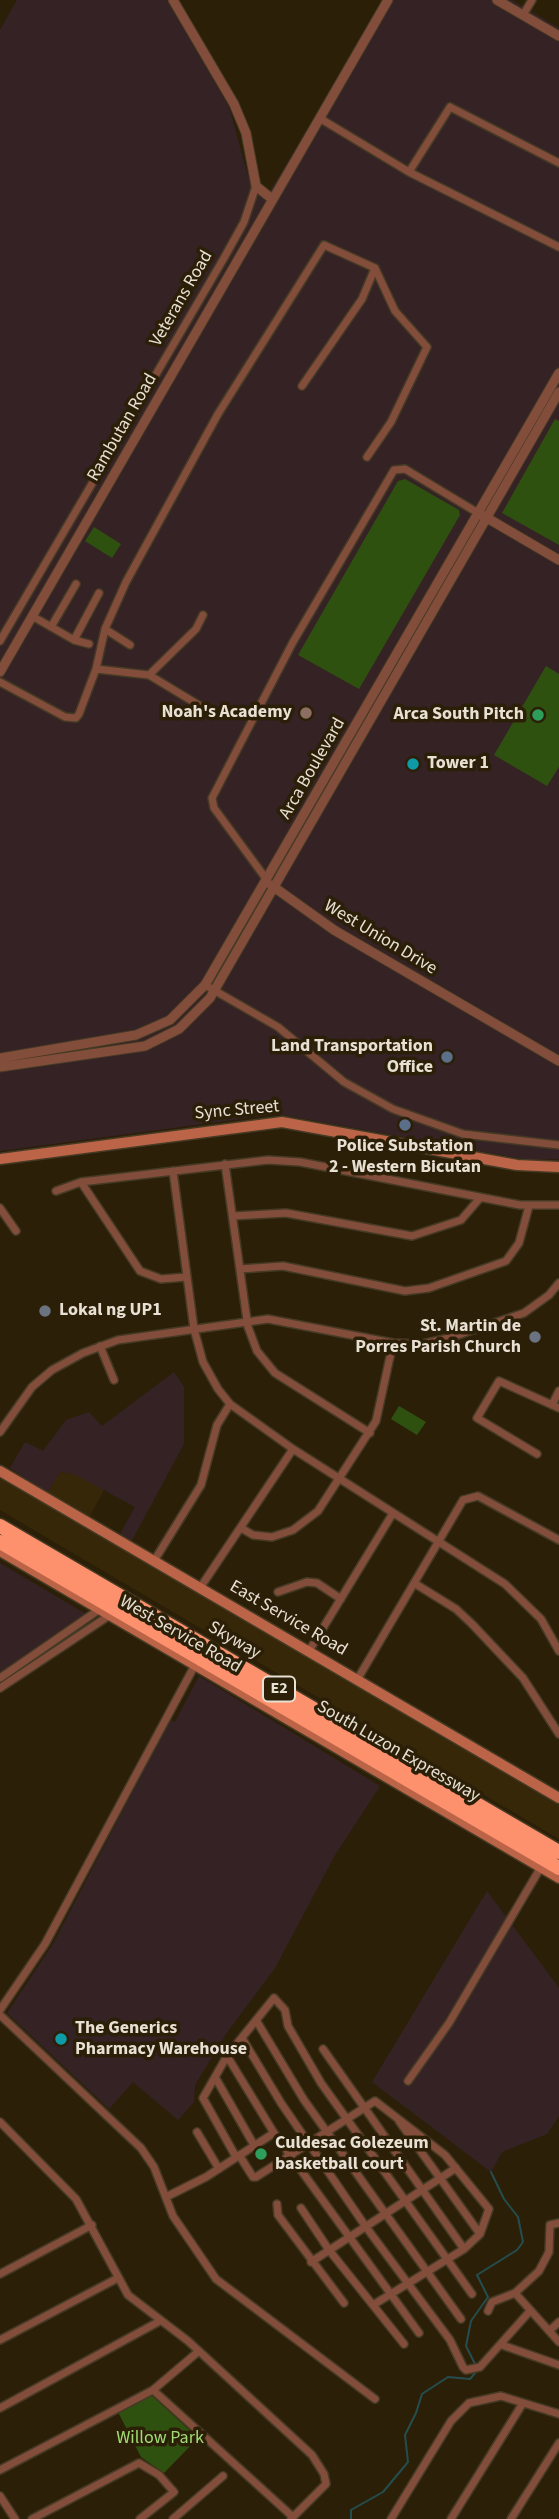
<!DOCTYPE html>
<html>
<head>
<meta charset="utf-8">
<style>
	body { margin:0 }
	canvas { display:block; background:#2b1f08 }
</style>
</head>
<body>
<canvas width="559" height="2519"></canvas>
<script>
const context = document.querySelector('canvas').getContext('2d');
context.lineJoin = 'round';
function fill(path, color) { context.fillStyle = color; context.fill(path, 'evenodd'); }
const toPath = rows => new Path2D(rows.map(r => 'M' + r).join(''));
function trace(path, color, width, dash) { context.strokeStyle = color; context.lineWidth = width; context.lineCap = dash ? 'butt' : 'round'; context.setLineDash(dash || []); context.stroke(path); }
function label(font, color, halo, rows, align = 'center') {
  context.font = font + ' "Source Sans 3",sans-serif'; context.lineWidth = 7; context.setLineDash([]); context.textBaseline = 'middle'; context.strokeStyle = halo; context.fillStyle = color; for (const [text, x, y, turn = 0] of rows) {
    context.save(); context.translate(x, y); context.rotate((+turn || 0) * Math.PI / 180); context.textAlign = isNaN(turn) ? turn : align; if (halo) context.strokeText(text, 0, 0); context.fillText(text, 0, 0); context.restore();
  }
}
const built = toPath([
	[60,1472,74,1474,104,1490,88,1519,47,1493],
	[0,1477,559,1805,559,1839,0,1510]
]);
const industrial = toPath([
	[17,0,167,0,229,107,248,176,270,191,386,0,512,0,559,28,559,1159,529,1160,278,1114,0,1151,0,30],
	[174,1372,184,1387,184,1444,131,1542,119,1536,135,1507,74,1474,60,1472,47,1493,10,1468,25,1442,43,1451,66,1420,89,1412,102,1426],
	[0,1563,86,1614,0,1674],
	[199,1676,380,1786,335,1855,275,1968,226,2034,195,2085,194,2102,178,2120,133,2082,109,2109,7,2013,53,1944,170,1720,175,1722],
	[487,1891,559,1988,559,2116,547,2134,502,2152,491,2172,372,2082]
]);
const green = toPath([
	[555,419,559,421,559,545,502,513],
	[405,479,459,510,460,515,359,689,298,655,398,481],
	[94,527,121,544,112,558,85,541],
	[546,666,559,674,559,767,547,786,494,755],
	[399,1406,426,1422,417,1435,391,1419],
	[151,2395,198,2438,164,2473,141,2457,118,2412]
]);
const stream = toPath([
	[476,2366,466,2346,471,2321,488,2297,477,2275,517,2250,523,2242,518,2217,504,2199,491,2172],
	[351,2519,351,2510,383,2492,408,2462,405,2435,416,2413,422,2394,448,2377,470,2379,476,2372]
]);
const minor = toPath([
	[526,10,532,0],
	[450,107,559,163],
	[321,119,409,172,559,247],
	[409,172,450,107],
	[302,386,362,299,375,268],
	[32,616,74,640,89,644],
	[51,627,76,584],
	[105,629,130,645],
	[74,640,99,593],
	[0,641,224,258,244,222,256,186],
	[96,669,149,675,207,710],
	[149,675,196,629,203,615],
	[0,682,65,717,76,718,79,714,96,669,105,629,126,582,218,414,324,245,375,268,395,311,427,347,391,422,367,457],
	[267,880,214,808,212,798,293,642,394,470,405,469,478,513],
	[205,985,278,1027,344,1082,393,1109,463,1134,559,1145],
	[225,1164,248,1327,257,1351,275,1373,370,1433],
	[173,1171,194,1329,203,1362,218,1389,230,1404,293,1449,505,1584,541,1619,559,1651],
	[81,1182,140,1271,161,1279,186,1277],
	[56,1191,81,1182,268,1160,300,1162,520,1205,559,1205],
	[0,1208,16,1231],
	[233,1216,286,1213,412,1236,461,1220,480,1198],
	[240,1269,283,1266,405,1291,429,1288,506,1261,519,1243,529,1206],
	[100,1346,114,1380],
	[552,1405,559,1391],
	[0,1432,32,1387,52,1370,83,1353,118,1340,268,1319,393,1343,422,1344,449,1338,524,1313,549,1295,559,1283],
	[537,1454,477,1418,499,1381,559,1408],
	[241,1528,253,1535,272,1537,293,1530,318,1511,376,1421,393,1343],
	[154,1561,201,1485,217,1425,230,1404],
	[414,1583,456,1609,472,1624,523,1678,559,1734],
	[200,1588,293,1449],
	[278,1592,307,1582,317,1583,341,1599],
	[309,1651,393,1513],
	[0,1678,100,1609],
	[357,1680,463,1500,478,1496,559,1540],
	[0,1688,110,1615],
	[0,2010,45,1944,195,1665],
	[0,2015,141,2148,154,2167,173,2216,216,2279,375,2399],
	[256,2020,304,2100,461,2319],
	[242,2038,281,2103,366,2227,450,2340,463,2367,466,2370,480,2367,530,2311],
	[323,2049,464,2249],
	[227,2056,274,2133,419,2333],
	[215,2077,254,2145],
	[408,2081,449,2023,541,1867],
	[399,2121,480,2234],
	[0,2122,75,2198],
	[197,2132,219,2169],
	[239,2155,253,2177,256,2177,375,2101,445,2155,489,2209,480,2234,464,2249,373,2305],
	[236,2157,203,2098,227,2056,274,1998,285,2010,288,2026,321,2083,472,2294],
	[166,2197,206,2177,274,2133],
	[76,2199,128,2295,188,2341,312,2455,324,2474,326,2484,291,2519],
	[277,2204,278,2215,344,2303],
	[301,2208,329,2250,404,2344],
	[311,2262,456,2168],
	[0,2274,92,2225],
	[515,2293,559,2342],
	[488,2311,492,2302,515,2293,539,2271,549,2252,550,2225,559,2223],
	[549,2331,559,2322],
	[0,2340,118,2278],
	[502,2345,559,2365],
	[153,2390,293,2517],
	[0,2408,160,2321],
	[0,2470,153,2390,199,2351],
	[0,2496,15,2519],
	[32,2519,139,2463,159,2475,174,2492,140,2519],
	[173,2519,223,2476],
	[391,2519,451,2421,469,2403,501,2396,559,2414],
	[451,2519,523,2403],
	[511,2519,559,2443]
]);
const tertiary = toPath([
	[173,0,234,104,246,133,256,186,272,199],
	[497,0,559,36],
	[482,515,559,560],
	[0,672,388,0],
	[271,885,334,930,559,1061],
	[0,1058,136,1035,170,1020,205,985,559,373],
	[0,1067,145,1046,179,1029,210,998,559,392]
]);
const secondary = toPath([
	[0,1159,282,1122,517,1165,559,1167],
	[0,1471,559,1798],
	[0,1551,559,1878]
]);
const motorway = toPath([
	[0,1526,559,1852],
	[0,1542,559,1868]
]);
const markers = [
	[306,713,7,"#8d6e63"],
	[538,715,7,"#2e9e5b"],
	[413,764,7,"#0f9aa8"],
	[447,1057,7,"#5c6f8a"],
	[405,1125,7,"#5c6f8a"],
	[45,1311,7,"#6b7280"],
	[535,1337,7,"#6b7280"],
	[61,2039,7,"#0f9aa8"],
	[261,2154,7,"#2e9e5b"]
];
const shields = [
	[279,1689,32]
];
const shieldNames = [
	["E2",279,1689]
];
const streetNames = [
	["Veterans Road",182,299,-60],
	["Rambutan Road",123,428,-60],
	["Arca Boulevard",313,769,-60],
	["West Union Drive",380,938,31],
	["Sync Street",237,1111,-5],
	["East Service Road",288,1619,30],
	["West Service Road",180,1635,30],
	["Skyway",234,1641,30],
	["South Luzon Expressway",398,1752,30]
];
const poiNames = [
	["Noah's Academy",292,713],
	["Arca South Pitch",524,715],
	["Tower 1",427,764,"left"],
	["Land Transportation",433,1047],
	["Office",433,1068],
	["Police Substation",405,1147,"center"],
	["2 - Western Bicutan",405,1168,"center"],
	["Lokal ng UP1",59,1311,"left"],
	["St. Martin de",521,1327],
	["Porres Parish Church",521,1348],
	["The Generics",75,2029,"left"],
	["Pharmacy Warehouse",75,2050,"left"],
	["Culdesac Golezeum",275,2144,"left"],
	["basketball court",275,2165,"left"]
];
const parkNames = [
	["Willow Park",160,2439]
];
fill(built, '#372709');
fill(industrial, '#352225');
fill(green, '#2f5110');
trace(stream, '#244d4e', 2);
trace(minor, '#453a24', 10);
trace(tertiary, '#453a24', 11);
trace(secondary, '#453a24', 13);
trace(motorway, '#453a24', 17);
trace(minor, '#834d3b', 7);
trace(tertiary, '#834d3b', 9);
trace(secondary, '#bb6447', 10);
trace(motorway, '#fd916d', 14);
for (const [x, y, r, color] of markers) { const dot = new Path2D(); dot.arc(x, y, r, 0, 2 * Math.PI); context.fillStyle = color; context.fill(dot); trace(dot, '#2b1f08', 2.5); }
for (const [x, y, w] of shields) { const box = new Path2D(); box.roundRect(x - w / 2, y - 12.5, w, 25, 5); context.fillStyle = '#2b1f08'; context.fill(box); trace(box, '#e8e0d3', 2); }
label('bold 16px', '#e8e0d3', null, shieldNames);
label('18px', '#e8e0d3', '#2b1f08', streetNames);
label('bold 18px', '#e8e0d3', '#2b1f08', poiNames, 'right');
label('18px', '#a0db75', '#2b1f08', parkNames);
</script>
</body>
</html>
